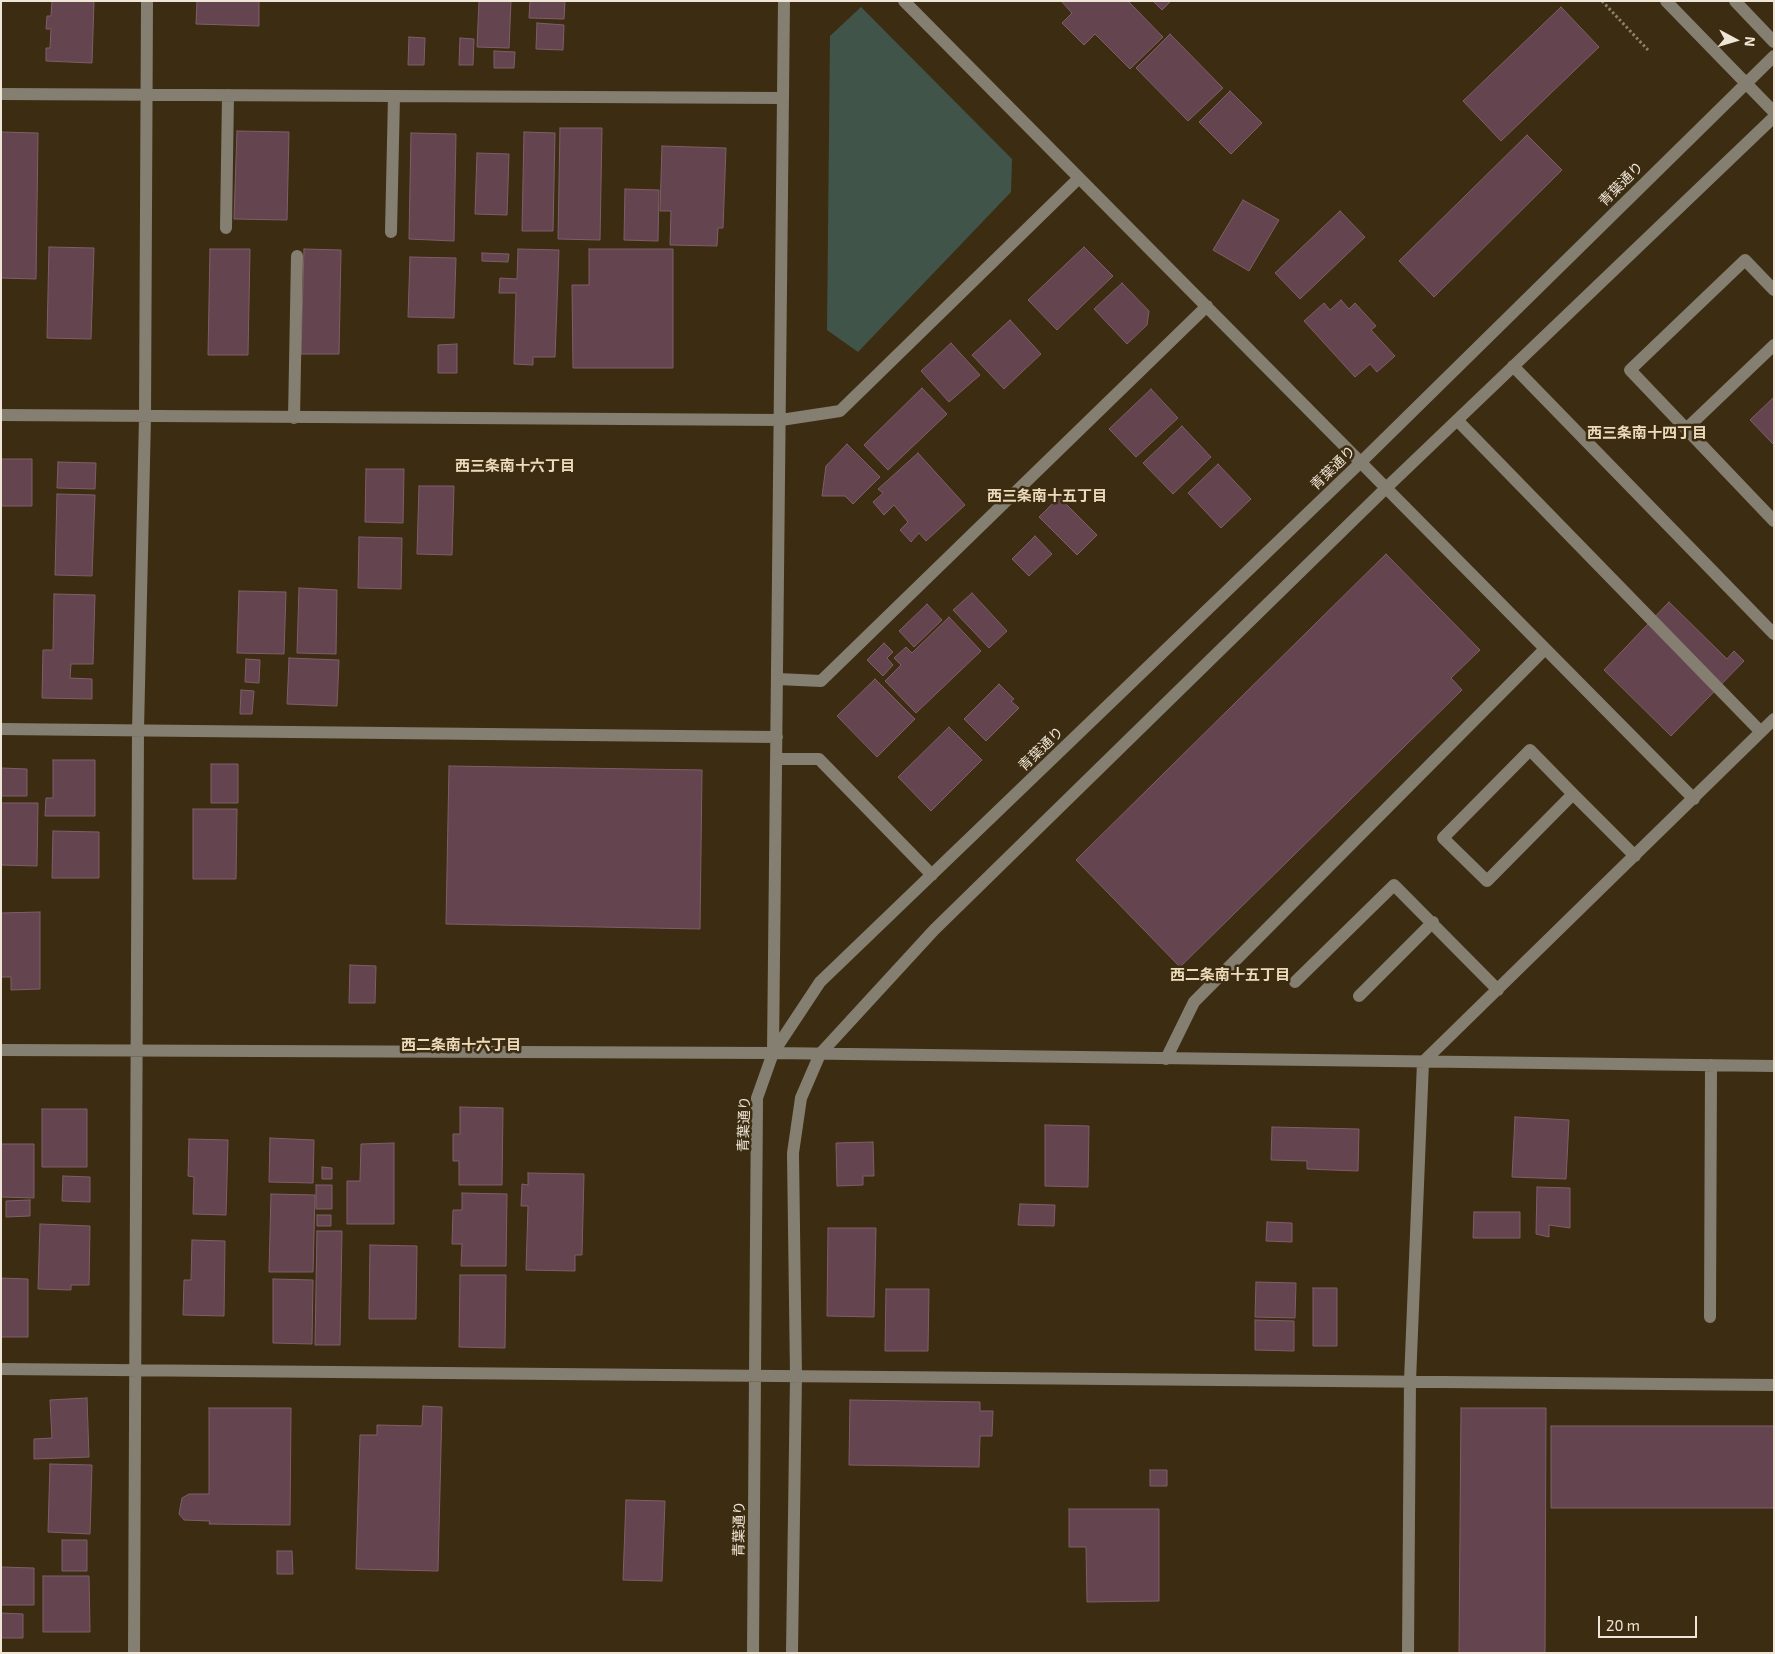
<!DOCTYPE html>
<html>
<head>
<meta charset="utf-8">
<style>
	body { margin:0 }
	#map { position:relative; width:1775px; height:1654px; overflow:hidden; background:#3c2d12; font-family:"Exo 2",sans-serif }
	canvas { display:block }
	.frame { position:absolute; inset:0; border:2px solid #f0e6d7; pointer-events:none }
	.north { position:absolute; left:1710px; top:15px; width:50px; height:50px; -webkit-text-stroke:4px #3c2d12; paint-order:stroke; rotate:96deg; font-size:14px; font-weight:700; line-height:20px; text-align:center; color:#f0e6d7 }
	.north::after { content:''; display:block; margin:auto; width:18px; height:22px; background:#f0e6d7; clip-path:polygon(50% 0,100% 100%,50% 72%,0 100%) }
	.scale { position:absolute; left:1598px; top:1616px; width:99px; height:22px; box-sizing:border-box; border:2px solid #f0e6d7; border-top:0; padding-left:6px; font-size:15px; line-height:18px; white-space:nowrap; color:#f0e6d7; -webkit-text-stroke:4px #3c2d12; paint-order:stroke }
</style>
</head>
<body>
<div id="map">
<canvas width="1775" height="1654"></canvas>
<div class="frame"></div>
<div class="north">N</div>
<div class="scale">20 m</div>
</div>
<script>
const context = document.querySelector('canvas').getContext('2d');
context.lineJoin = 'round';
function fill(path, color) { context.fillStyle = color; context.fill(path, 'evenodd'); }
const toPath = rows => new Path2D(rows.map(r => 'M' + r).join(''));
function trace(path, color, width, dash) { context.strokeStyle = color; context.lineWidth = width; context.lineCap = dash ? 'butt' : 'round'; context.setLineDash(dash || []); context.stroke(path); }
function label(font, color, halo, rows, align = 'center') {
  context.font = font + ' "Exo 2","Noto Sans JP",sans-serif'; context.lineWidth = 5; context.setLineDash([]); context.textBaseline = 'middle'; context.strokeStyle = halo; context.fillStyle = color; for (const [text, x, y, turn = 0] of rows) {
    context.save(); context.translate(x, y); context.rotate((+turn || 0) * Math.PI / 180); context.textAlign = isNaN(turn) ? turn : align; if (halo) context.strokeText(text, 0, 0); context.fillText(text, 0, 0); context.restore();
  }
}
const green = toPath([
	[861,7,1012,159,1011,192,858,352,827,330,830,36]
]);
const building = toPath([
	[52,1,94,1,92,63,46,61,46,48,50,48,51,29,46,29,47,16,51,16,52,1],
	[197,1,259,1,259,26,196,24,197,1],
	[479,1,511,1,509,48,477,47,479,1],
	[530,1,565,1,564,19,529,18,530,1],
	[1061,1,1128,1,1163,37,1130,69,1095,34,1084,45,1062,23,1072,13,1061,1],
	[1153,1,1171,1,1162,10,1153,1],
	[1561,7,1599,47,1501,141,1463,101,1561,7],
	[537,23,564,25,563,50,536,49,537,23],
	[1170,34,1223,88,1188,121,1136,68,1170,34],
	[409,37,425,38,424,65,408,65,409,37],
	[460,38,474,39,473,65,459,65,460,38],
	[494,51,515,52,514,68,494,68,494,51],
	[1230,91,1262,123,1231,154,1199,122,1230,91],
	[560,128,602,128,600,240,558,239,560,128],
	[237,131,289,132,287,220,234,219,237,131],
	[1,132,38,133,36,279,1,278,1,132],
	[524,132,555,133,553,231,522,231,524,132],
	[411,133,456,134,454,241,409,239,411,133],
	[1527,135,1562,170,1434,297,1399,261,1527,135],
	[662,146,726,148,723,228,718,228,717,246,670,245,671,211,660,211,662,146],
	[477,153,509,154,507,215,475,214,477,153],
	[625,189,659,190,658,241,624,240,625,189],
	[1243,200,1279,220,1249,271,1213,250,1243,200],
	[1340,211,1365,237,1300,299,1275,273,1340,211],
	[49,247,94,248,91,339,47,338,49,247],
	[1084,247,1113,276,1057,330,1028,300,1084,247],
	[210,249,250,249,248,355,208,355,210,249],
	[304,249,341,250,339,354,301,354,304,249],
	[518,249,559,250,555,357,533,357,533,365,514,364,516,293,499,293,500,278,517,279,518,249],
	[589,249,673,249,673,368,573,368,572,285,589,285,589,249],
	[482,253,509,254,508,262,482,261,482,253],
	[410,257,456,258,454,318,408,317,410,257],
	[1122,283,1149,311,1147,325,1127,344,1094,309,1122,283],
	[1341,300,1349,309,1355,303,1376,326,1371,330,1395,356,1377,372,1370,364,1355,377,1304,321,1324,303,1330,310,1341,300],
	[1010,320,1041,354,1004,389,972,355,1010,320],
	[951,343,980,375,949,402,921,371,951,343],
	[457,344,457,373,438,373,438,345,457,344],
	[922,388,947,414,888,470,864,445,922,388],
	[1151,389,1178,418,1136,457,1109,429,1151,389],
	[1774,397,1774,445,1750,420,1774,397],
	[1182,426,1211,457,1173,494,1143,463,1182,426],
	[847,444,880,477,853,504,845,496,822,496,826,466,847,444],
	[918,453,965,505,926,541,919,533,911,542,900,530,908,522,894,505,884,515,873,502,883,493,878,489,918,453],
	[1,459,32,459,32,506,1,506,1,459],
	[58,462,96,463,95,489,57,488,58,462],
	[1218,464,1251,499,1221,528,1188,493,1218,464],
	[366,469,404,469,403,523,365,522,366,469],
	[419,486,454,486,452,555,417,554,419,486],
	[57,494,95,495,92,576,55,575,57,494],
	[1059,497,1097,535,1077,555,1039,517,1059,497],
	[1035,536,1052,554,1029,576,1012,559,1035,536],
	[359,537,402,538,401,589,358,588,359,537],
	[1386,554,1480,650,1451,678,1462,690,1180,967,1076,860,1386,554],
	[299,588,337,590,336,654,297,653,299,588],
	[239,591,286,592,284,654,237,653,239,591],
	[972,593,1007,631,989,648,953,610,972,593],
	[54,594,95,595,93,664,71,664,70,678,92,679,92,699,42,698,43,650,53,650,54,594],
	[1669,602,1727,659,1734,651,1744,661,1671,736,1604,670,1669,602],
	[927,604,942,620,914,647,899,631,927,604],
	[949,617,981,651,916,713,885,681,901,665,894,658,906,647,912,653,949,617],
	[884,643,893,652,887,658,893,665,883,676,867,660,884,643],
	[289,658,339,660,337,706,287,704,289,658],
	[246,659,260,660,259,683,245,682,246,659],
	[875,679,915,719,877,757,837,716,875,679],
	[999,684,1014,699,1011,701,1019,708,986,741,964,719,999,684],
	[241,690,254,691,252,714,240,714,241,690],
	[949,727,982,760,931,811,898,777,949,727],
	[53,760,95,760,95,816,45,816,46,798,53,798,53,760],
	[211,764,238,764,238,803,211,803,211,764],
	[449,766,702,770,700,929,446,924,449,766],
	[1,768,27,769,27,796,1,796,1,768],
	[1,803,38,803,37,866,1,865,1,803],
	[193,809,237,809,236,879,193,879,193,809],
	[53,831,99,832,99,878,52,878,53,831],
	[40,912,40,989,11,990,11,977,1,977,1,913,40,912],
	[350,965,376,966,375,1003,349,1003,350,965],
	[460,1107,503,1108,502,1185,459,1185,459,1161,453,1161,453,1134,460,1134,460,1107],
	[42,1109,87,1109,87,1167,42,1167,42,1109],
	[1515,1117,1569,1120,1566,1179,1512,1177,1515,1117],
	[1045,1125,1089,1126,1088,1187,1045,1186,1045,1125],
	[1272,1127,1359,1129,1358,1171,1307,1169,1307,1161,1271,1160,1272,1127],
	[270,1138,314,1140,313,1183,269,1182,270,1138],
	[189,1139,228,1140,226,1215,193,1214,194,1177,188,1176,189,1139],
	[873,1142,874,1176,863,1176,863,1185,837,1186,836,1143,873,1142],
	[394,1143,394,1224,347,1224,347,1181,360,1181,361,1144,394,1143],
	[1,1144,34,1144,34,1198,1,1197,1,1144],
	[322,1167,332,1168,332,1179,322,1179,322,1167],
	[528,1173,584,1174,582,1255,575,1255,575,1271,526,1270,528,1206,521,1206,522,1184,528,1185,528,1173],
	[63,1176,90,1177,90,1202,62,1201,63,1176],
	[316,1185,332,1185,332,1209,316,1209,316,1185],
	[1537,1187,1570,1188,1570,1228,1549,1225,1549,1237,1536,1234,1537,1187],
	[462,1193,507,1194,506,1266,461,1266,462,1244,452,1244,453,1210,462,1210,462,1193],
	[271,1194,315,1195,313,1272,269,1272,271,1194],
	[30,1200,30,1216,6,1217,6,1201,30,1200],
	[1020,1204,1055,1205,1054,1226,1018,1225,1020,1204],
	[1474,1212,1520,1212,1520,1238,1473,1238,1474,1212],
	[317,1215,331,1215,331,1226,317,1226,317,1215],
	[1267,1222,1292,1223,1292,1242,1266,1241,1267,1222],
	[40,1224,90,1226,89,1285,71,1285,71,1290,38,1289,40,1224],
	[828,1228,876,1228,874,1317,827,1316,828,1228],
	[317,1231,342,1231,340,1345,315,1345,317,1231],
	[192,1240,225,1241,224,1316,183,1315,184,1280,191,1280,192,1240],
	[370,1245,417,1246,416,1319,369,1319,370,1245],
	[460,1275,506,1275,505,1348,459,1347,460,1275],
	[1,1278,28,1279,28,1337,1,1337,1,1278],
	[273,1279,313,1280,312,1344,273,1343,273,1279],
	[1256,1282,1296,1283,1295,1318,1255,1317,1256,1282],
	[1313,1288,1337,1288,1337,1346,1313,1346,1313,1288],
	[886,1289,929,1289,928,1351,885,1351,886,1289],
	[1255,1320,1294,1321,1294,1351,1255,1350,1255,1320],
	[87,1398,89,1457,34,1459,34,1439,52,1438,50,1400,87,1398],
	[850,1400,980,1402,980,1411,993,1411,992,1436,980,1436,979,1467,849,1465,850,1400],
	[423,1406,442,1407,438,1571,356,1569,360,1435,377,1435,377,1425,422,1426,423,1406],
	[209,1408,291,1408,290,1525,209,1524,210,1521,184,1520,179,1514,182,1498,189,1494,209,1494,209,1408],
	[1461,1408,1546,1408,1545,1653,1459,1653,1461,1408],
	[1551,1426,1774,1426,1774,1508,1551,1508,1551,1426],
	[50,1464,92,1465,90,1534,48,1532,50,1464],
	[1150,1470,1167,1470,1167,1486,1150,1486,1150,1470],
	[626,1500,665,1501,662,1581,623,1580,626,1500],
	[1069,1509,1159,1509,1159,1601,1087,1602,1086,1547,1069,1547,1069,1509],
	[62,1540,87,1540,87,1571,62,1571,62,1540],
	[277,1551,292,1551,293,1574,277,1574,277,1551],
	[1,1567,34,1568,34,1605,1,1605,1,1567],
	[43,1576,89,1576,90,1632,43,1632,43,1576],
	[1,1613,23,1614,23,1638,1,1638,1,1613]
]);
const path = toPath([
	[1602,1,1648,50]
]);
const minor = toPath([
	[904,1,1694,799],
	[1666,1,1774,112],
	[1735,1,1774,42],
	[1,94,782,98],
	[226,228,228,95],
	[391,232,394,96],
	[1774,290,1745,260,1630,370,1774,521],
	[1513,366,1774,634],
	[1,415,781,420,840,411,1079,178],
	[294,418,297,256],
	[1457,420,1761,732],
	[1686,429,1774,345],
	[778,679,821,681,1207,306],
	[1,729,777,737],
	[777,759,819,759,932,875],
	[1573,794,1487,881,1443,838,1530,750,1573,794,1635,856],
	[1295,982,1394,885,1498,990],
	[1359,996,1433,922],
	[1,1050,773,1053,1774,1066],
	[773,1053,784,1],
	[1166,1059,1194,1002,1545,649],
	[1710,1317,1711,1065],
	[1,1369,1774,1385],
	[134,1653,138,730,145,417,147,1],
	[753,1653,757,1098,773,1053,820,982,1361,462,1774,56],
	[792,1653,796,1376,793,1153,801,1098,820,1054,934,930,1385,489,1774,117],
	[1408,1653,1410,1381,1423,1062,1774,719]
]);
const streetNames = [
	["青葉通り",1621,184,-45],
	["青葉通り",1333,468,-44],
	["青葉通り",1041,749,-44],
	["青葉通り",744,1124,-88],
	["青葉通り",739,1529,-89]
];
const neighbourhoodNames = [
	["西三条南十四丁目",1647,433],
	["西三条南十六丁目",515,466],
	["西三条南十五丁目",1047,496],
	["西二条南十五丁目",1230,975],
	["西二条南十六丁目",461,1045]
];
fill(green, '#415449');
fill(building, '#64444e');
trace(building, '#7f5e68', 1);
trace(path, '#8e826c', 3, [2.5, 2.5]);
trace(minor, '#847f71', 12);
label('14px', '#f0e6d7', '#3c2d12', streetNames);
label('bold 15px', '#eddabb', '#3c2d12', neighbourhoodNames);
</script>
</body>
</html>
